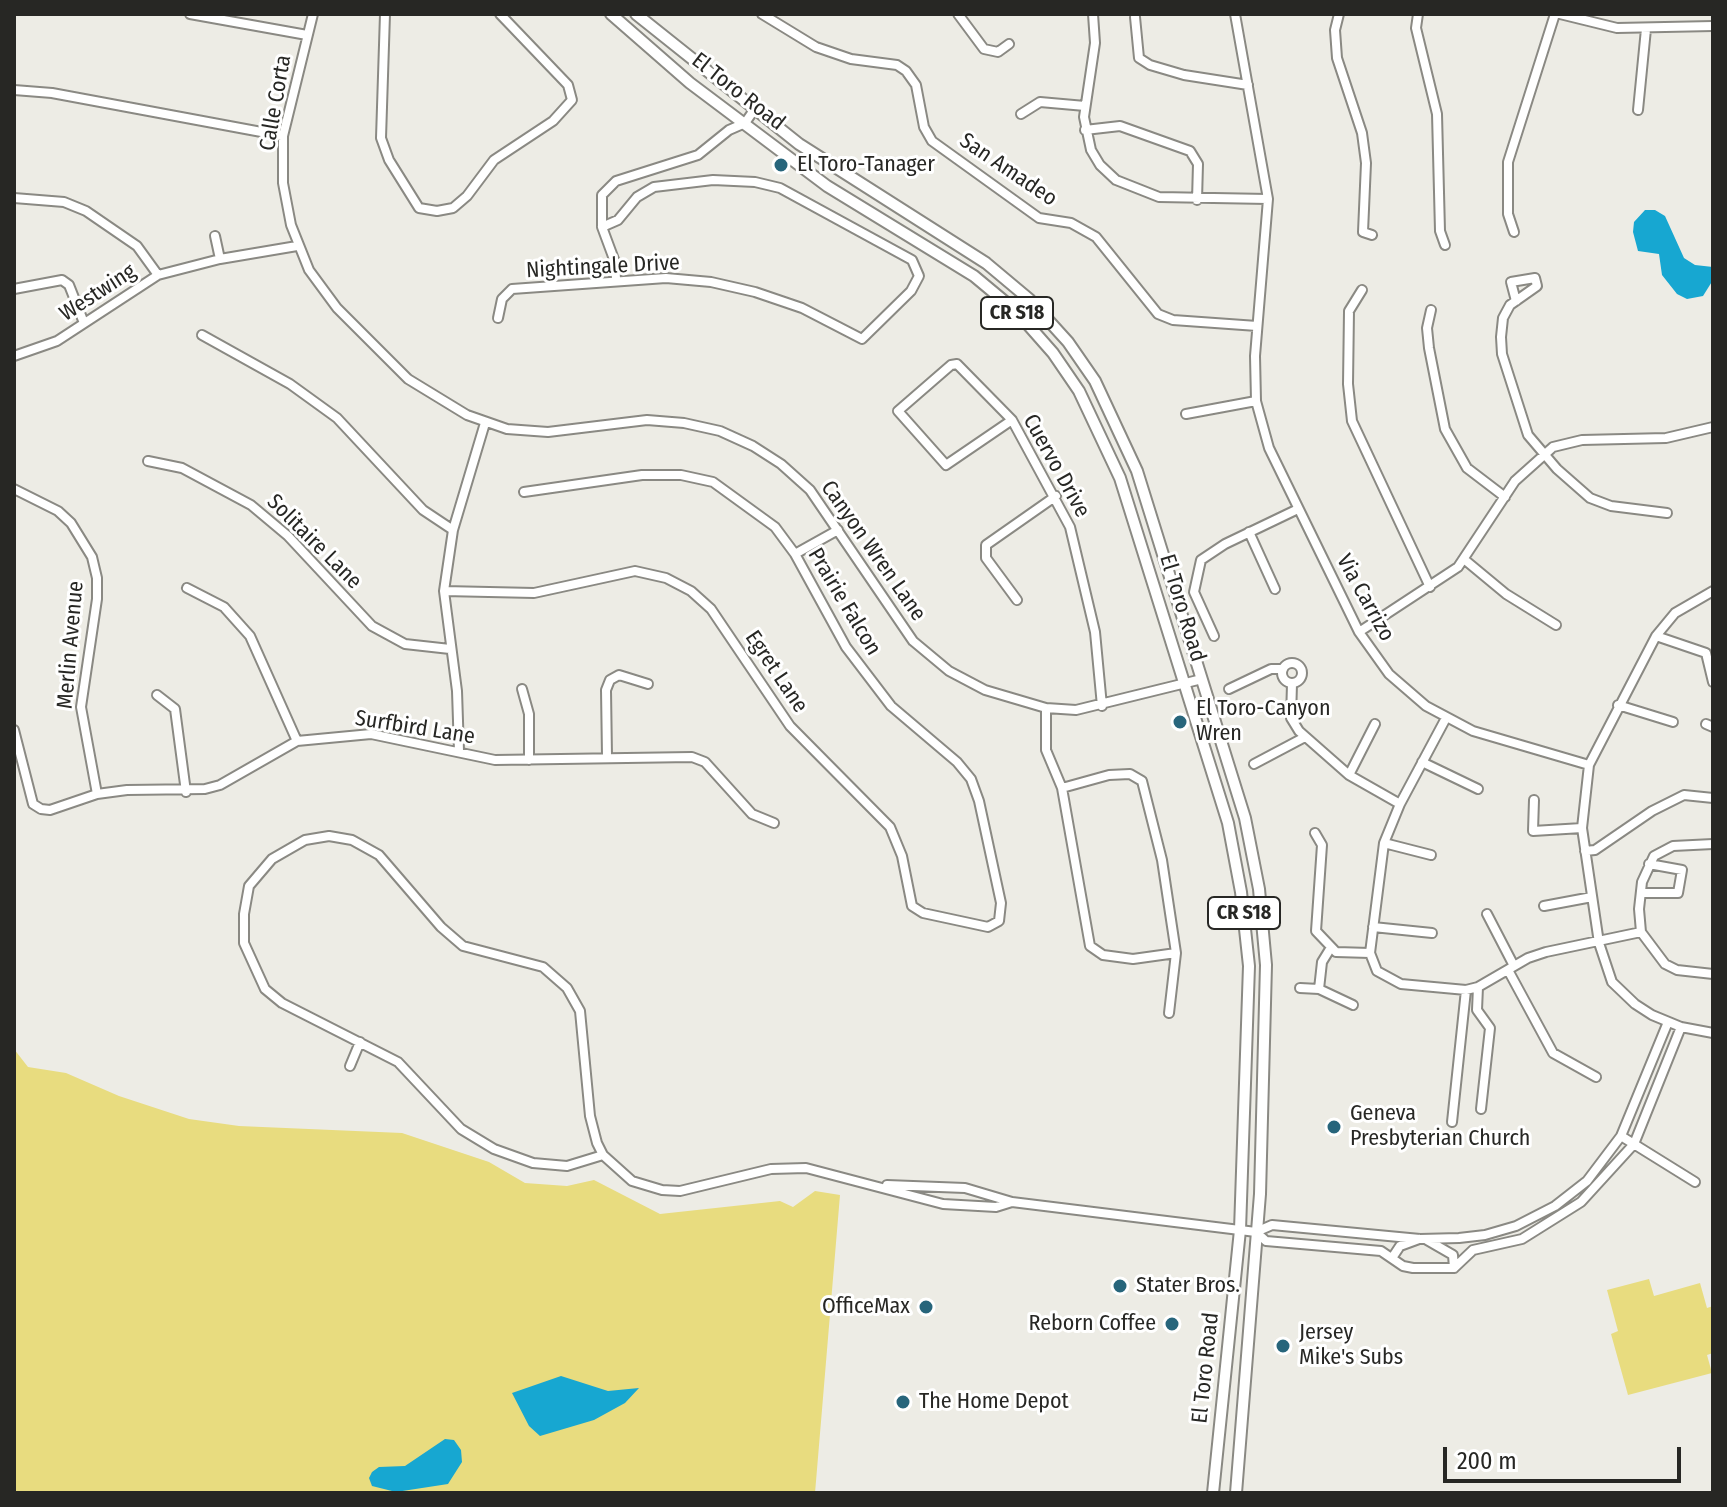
<!DOCTYPE html>
<html>
<head>
<meta charset="utf-8">
<style>
	body { margin:0 }
	#map { position:relative; width:1727px; height:1507px; overflow:hidden; background:#edece5; font-family:"Fira Sans Condensed",sans-serif }
	canvas { display:block }
	.frame { position:absolute; inset:0; border:16px solid #272724; pointer-events:none }
	.scale { position:absolute; left:1443px; top:1447px; width:238px; height:36px; box-sizing:border-box; border:4px solid #272724; border-top:0; padding-left:10px; font-size:24px; line-height:28px; white-space:nowrap; color:#272724; -webkit-text-stroke:6px #fff; paint-order:stroke }
</style>
</head>
<body>
<div id="map">
<canvas width="1727" height="1507"></canvas>
<div class="frame"></div>
<div class="scale">200 m</div>
</div>
<script>
const context = document.querySelector('canvas').getContext('2d');
context.lineJoin = 'round';
function fill(path, color) { context.fillStyle = color; context.fill(path, 'evenodd'); }
const toPath = rows => new Path2D(rows.map(r => 'M' + r).join(''));
function trace(path, color, width, dash) { context.strokeStyle = color; context.lineWidth = width; context.lineCap = dash ? 'butt' : 'round'; context.setLineDash(dash || []); context.stroke(path); }
function label(font, color, halo, rows, align = 'center') {
  context.font = font + ' "Fira Sans Condensed",sans-serif'; context.lineWidth = 6; context.setLineDash([]); context.textBaseline = 'middle'; context.strokeStyle = halo; context.fillStyle = color; for (const [text, x, y, turn = 0] of rows) {
    context.save(); context.translate(x, y); context.rotate((+turn || 0) * Math.PI / 180); context.textAlign = isNaN(turn) ? turn : align; if (halo) context.strokeText(text, 0, 0); context.fillText(text, 0, 0); context.restore();
  }
}
const green = toPath([
	[14,1049,28,1067,66,1073,119,1096,189,1119,239,1126,402,1133,489,1162,525,1183,567,1186,594,1180,660,1214,780,1201,793,1207,815,1191,840,1195,815,1493,14,1493],
	[1649,1279,1654,1296,1700,1283,1707,1308,1713,1306,1713,1353,1707,1355,1712,1373,1628,1395,1611,1334,1618,1331,1607,1290]
]);
const water = toPath([
	[1645,210,1655,210,1665,216,1684,258,1695,265,1713,267,1713,280,1703,296,1687,299,1677,294,1662,275,1659,254,1638,251,1633,232,1634,222],
	[561,1376,608,1391,639,1388,625,1403,594,1420,540,1436,529,1426,512,1393],
	[445,1439,454,1440,461,1450,462,1462,448,1484,396,1492,372,1486,369,1478,372,1472,379,1467,405,1466]
]);
const minor = toPath([
	[190,14,307,35],
	[313,14,283,136,283,183,291,225,309,270,337,308,408,379,467,415,507,429,548,432,647,420,684,423,720,431,753,446,781,464,810,490,913,641,949,671,985,690,1046,708,1076,710,1202,679],
	[385,14,381,138,389,160,419,208,437,211,453,208,467,196,494,160,553,121,572,100,568,85,500,14],
	[762,14,816,47,851,59,897,65,906,71,916,85,924,127,932,141,1039,218,1071,223,1096,237,1158,314,1173,320,1257,326],
	[958,14,984,49,998,52,1009,44],
	[1093,14,1095,43,1084,117,1091,150,1100,165,1116,180,1159,197,1268,199],
	[1235,14,1268,199,1255,356,1256,401,1269,448,1359,632,1389,674,1426,706,1473,731,1589,765],
	[1339,14,1335,30,1337,58,1362,133,1366,163,1363,232,1372,235],
	[1418,14,1416,28,1437,114,1440,231,1445,245],
	[1560,14,1617,28,1713,26],
	[1135,17,1139,58,1150,65,1184,75,1248,85],
	[14,90,52,93,283,136],
	[1638,110,1646,29],
	[1021,114,1040,102,1085,106],
	[1085,130,1120,126,1190,151,1198,164,1197,200],
	[14,198,64,202,86,211,137,246,158,275],
	[1514,232,1508,214,1508,162,1555,14],
	[215,236,220,259],
	[616,279,615,262,602,227,602,195,616,181,698,155,729,130,745,123,754,110],
	[14,289,62,280,69,285,84,323],
	[1362,290,1349,311,1348,384,1352,421,1430,587],
	[1516,301,1511,282,1535,278,1537,286,1510,305,1503,318,1501,337,1502,354,1528,435,1557,469,1590,498,1611,506,1667,513],
	[1431,310,1427,328,1429,348,1445,429,1467,468,1505,497],
	[498,318,502,299,512,289,666,278,711,282,755,292,802,308,862,339,911,291,919,276,912,260,780,188,755,182,713,180,654,187,637,197,618,220,602,227],
	[202,335,290,384,337,418,423,510,453,530],
	[14,356,57,341,158,275,220,259,297,246],
	[1186,414,1256,401],
	[1012,420,946,465,898,411,951,365,957,364,1012,420,1070,527,1095,632,1102,706],
	[148,461,182,468,251,505,288,536,372,626,405,644,450,649],
	[14,489,58,511,71,523,92,557,97,578,97,599,81,707,97,794],
	[1249,532,1275,589],
	[795,554,838,530],
	[1465,560,1506,594,1556,625],
	[187,588,224,607,250,636,297,741],
	[444,591,534,593,635,571,666,578,691,591,711,609,790,726,890,827,902,856,912,906,923,913,988,927,999,921,1001,903,979,801,971,779,957,762,891,706,846,647,795,554,775,527,713,482,681,475,642,475,524,492],
	[1713,591,1675,613,1656,636,1589,765,1582,828,1599,943,1612,982,1635,1004,1652,1015,1681,1027,1713,1033],
	[1017,600,986,558,986,545,1056,496],
	[1359,632,1458,567,1515,481,1553,447,1582,440,1666,438,1713,427],
	[1214,636,1194,592,1201,560,1225,544,1298,509],
	[1656,636,1706,653,1713,682],
	'1282 673a10 10 0 1 1 20 0a10 10 0 1 1-20 0Z',
	[1292,684,1291,718,1299,731,1349,775,1400,804],
	[522,689,529,714,529,760],
	[1229,689,1271,669,1283,669],
	[157,695,175,709,186,792],
	[1618,705,1673,722],
	[1046,708,1046,750,1062,788,1090,946,1103,955,1133,959,1176,953],
	[1446,718,1400,804,1384,843,1370,953,1377,971,1401,984,1466,990,1478,987,1528,958,1546,952,1641,932],
	[1706,724,1713,727],
	[14,730,33,804,41,809,50,810,97,794,127,790,205,789,220,785,297,741,371,734,495,760,692,757,705,762,752,814,774,823],
	[459,751,457,691,444,591,453,530,485,423],
	[607,756,606,690,610,680,619,675,648,684],
	[1422,762,1478,789],
	[1254,764,1305,737],
	[1349,775,1375,724],
	[1062,788,1109,775,1130,774,1142,781,1162,860,1176,953,1169,1013],
	[1534,800,1533,831,1582,828],
	[1315,833,1322,845,1316,931,1336,952,1370,953],
	[1384,843,1431,855],
	[1713,844,1673,846,1654,856,1642,882,1639,909,1641,932,1665,964,1677,970,1713,974],
	[1585,851,1595,850,1652,811,1684,795,1713,798],
	[1641,893,1678,893,1682,870,1649,864],
	[1544,906,1592,897],
	[1487,914,1514,966],
	[1373,927,1432,933],
	[1508,970,1553,1053,1596,1077],
	[1478,987,1477,1010,1490,1028,1481,1109],
	[1300,988,1319,989,1353,1005],
	[1319,989,1322,962,1330,949],
	[350,1066,360,1042],
	[1452,1122,1466,990],
	[1621,1136,1695,1182],
	[603,1155,567,1166,533,1163,494,1149,461,1129,398,1062,282,1003,265,989,244,943,244,914,249,886,272,859,305,840,329,836,352,840,379,855,441,927,463,946,543,967,567,988,580,1011,590,1116,597,1143,603,1155,632,1181,662,1190,680,1191,771,1169,806,1168,943,1204,996,1207,1012,1202],
	[887,1185,965,1188,1012,1202,1256,1232,1266,1241,1381,1251,1403,1266,1413,1268,1454,1268,1473,1250,1522,1239,1581,1202,1634,1144,1681,1027],
	[1256,1232,1272,1225,1420,1239,1459,1238,1485,1235,1516,1226,1555,1206,1587,1181,1621,1136,1668,1022],
	[1427,1240,1453,1255,1454,1268],
	[1392,1258,1400,1246,1419,1239]
]);
const major = toPath([
	[611,14,690,83,827,186,974,276,1016,311,1053,353,1079,391,1120,478,1228,823,1241,892,1249,966,1240,1230,1213,1493],
	[636,14,799,144,986,263,1029,299,1068,342,1095,381,1137,471,1245,818,1259,889,1266,965,1260,1194,1236,1493]
]);
const markers = [
	[781,165,8,"#27657b"],
	[1180,722,8,"#27657b"],
	[1334,1127,8,"#27657b"],
	[1120,1286,8,"#27657b"],
	[926,1307,8,"#27657b"],
	[1172,1324,8,"#27657b"],
	[1283,1346,8,"#27657b"],
	[903,1402,8,"#27657b"]
];
const shields = [
	[1017,313,72],
	[1244,913,72]
];
const shieldNames = [
	["CR S18",1017,313],
	["CR S18",1244,913]
];
const streetNames = [
	["El Toro Road",738,92,38],
	["Calle Corta",276,103,-80],
	["San Amadeo",1008,170,34],
	["Nightingale Drive",603,267,-3],
	["Westwing",98,293,-33],
	["Cuervo Drive",1056,466,61],
	["Solitaire Lane",314,542,45],
	["Canyon Wren Lane",873,551,55],
	["Via Carrizo",1365,598,61],
	["Prairie Falcon",844,602,59],
	["El Toro Road",1182,608,73],
	["Merlin Avenue",71,645,-85],
	["Egret Lane",776,672,56],
	["Surfbird Lane",415,728,9],
	["El Toro Road",1206,1368,-84]
];
const poiNames = [
	["El Toro-Tanager",797,165],
	["El Toro-Canyon",1196,709],
	["Wren",1196,734],
	["Geneva",1350,1114],
	["Presbyterian Church",1350,1139],
	["Stater Bros.",1136,1286],
	["OfficeMax",910,1307,"right"],
	["Reborn Coffee",1156,1324,"right"],
	["Jersey",1299,1333],
	["Mike's Subs",1299,1358],
	["The Home Depot",919,1402]
];
fill(green, '#e8dc7f');
fill(water, '#17a7d1');
trace(minor, '#8a8983', 12);
trace(major, '#8a8983', 14);
trace(minor, '#fff', 8);
trace(major, '#fff', 10);
for (const [x, y, r, color] of markers) { const dot = new Path2D(); dot.arc(x, y, r, 0, 2 * Math.PI); context.fillStyle = color; context.fill(dot); trace(dot, '#fff', 3); }
for (const [x, y, w] of shields) { const box = new Path2D(); box.roundRect(x - w / 2, y - 16, w, 32, 6); context.fillStyle = '#fff'; context.fill(box); trace(box, '#272724', 2); }
label('bold 20px', '#272724', null, shieldNames);
label('22px', '#272724', '#fff', streetNames);
label('22px', '#272724', '#fff', poiNames, 'left');
</script>
</body>
</html>
